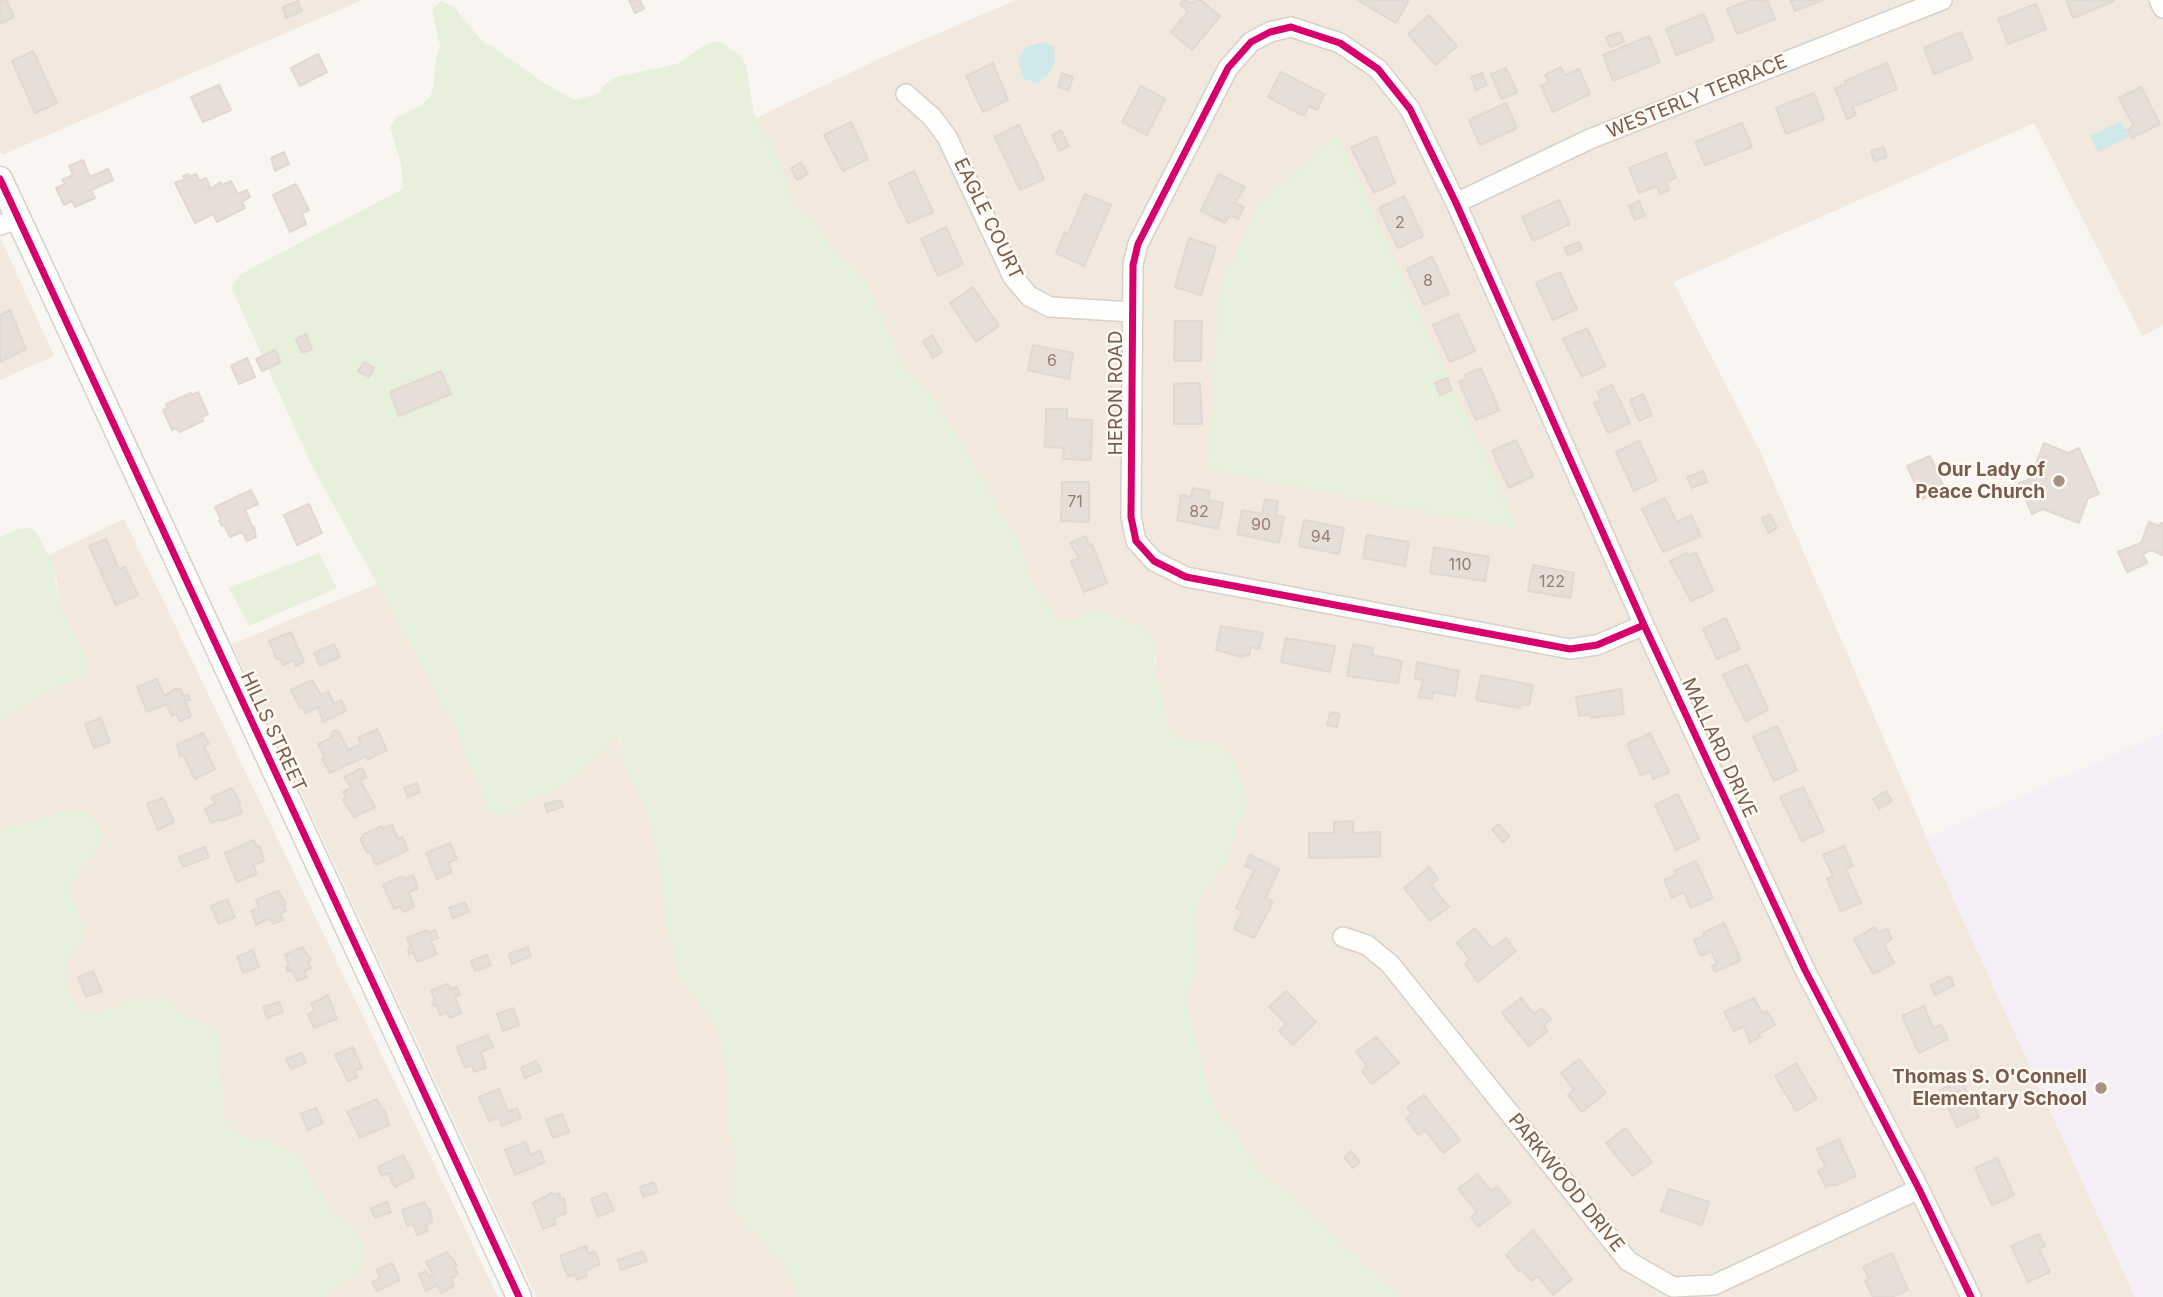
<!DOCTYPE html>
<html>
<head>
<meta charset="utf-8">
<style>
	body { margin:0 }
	canvas { display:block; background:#f9f5f0 }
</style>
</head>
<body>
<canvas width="2163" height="1297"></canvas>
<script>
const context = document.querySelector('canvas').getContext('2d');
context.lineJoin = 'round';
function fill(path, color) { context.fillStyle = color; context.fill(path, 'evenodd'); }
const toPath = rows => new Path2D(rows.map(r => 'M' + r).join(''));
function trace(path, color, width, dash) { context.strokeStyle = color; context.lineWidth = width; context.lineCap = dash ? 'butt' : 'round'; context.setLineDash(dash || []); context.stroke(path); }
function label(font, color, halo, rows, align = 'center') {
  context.font = font + ' Inter,sans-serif'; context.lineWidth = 5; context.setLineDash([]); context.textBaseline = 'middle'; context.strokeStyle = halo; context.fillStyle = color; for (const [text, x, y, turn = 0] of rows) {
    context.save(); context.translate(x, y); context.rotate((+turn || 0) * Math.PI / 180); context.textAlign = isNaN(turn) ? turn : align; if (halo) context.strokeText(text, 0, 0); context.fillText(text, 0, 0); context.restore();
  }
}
const residential = toPath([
	[0,0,362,0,2,155,0,150],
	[1016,0,2163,0,2163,325,2142,336,2034,123,1673,282,1760,451,1944,878,2135,1297,1398,1297,1297,1201,1258,1169,1238,1138,1222,1120,1208,1089,1185,995,1192,984,1198,961,1194,913,1205,891,1227,861,1237,825,1244,815,1225,747,1176,737,1168,728,1162,694,1153,670,1156,659,1151,635,1142,627,1107,612,1096,611,1072,620,1059,621,1050,611,1031,580,1016,534,1000,515,985,483,928,390,901,364,868,284,852,265,831,250,819,229,794,202,756,118,881,58],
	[1337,135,1219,290,1260,204],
	[0,237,54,356,0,380],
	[124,519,498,1297,324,1297,334,1287,355,1275,358,1233,338,1218,331,1209,299,1157,267,1138,254,1139,242,1135,232,1128,225,1119,222,1107,224,1095,217,1071,222,1046,209,1026,187,1018,169,1000,157,997,120,1003,97,1014,84,1014,76,1005,66,983,65,971,67,959,83,940,83,928,71,894,71,882,77,871,94,854,75,810,0,829,0,719,27,705,47,691,81,678,86,657,59,606,57,581,49,555],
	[377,584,456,727,487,808,509,813,530,800,554,791,585,768,618,736,623,760,647,811,659,861,680,979,711,1018,720,1039,727,1073,727,1124,735,1152,733,1202,737,1213,786,1268,792,1278,798,1297,536,1297,232,644]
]);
const education = toPath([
	[2163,733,2163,1297,2135,1297,1926,838]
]);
const green = toPath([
	[441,1,453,6,484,43,495,48,541,81,574,100,598,94,605,84,616,77,677,64,708,43,720,41,740,55,746,66,754,114,773,145,794,202,819,229,831,250,852,265,868,284,901,364,928,390,985,483,1000,515,1016,534,1031,580,1050,611,1059,621,1072,620,1096,610,1107,612,1142,627,1151,635,1157,646,1153,670,1162,694,1168,728,1176,737,1225,747,1238,768,1248,804,1244,815,1237,825,1227,861,1205,891,1194,913,1198,961,1192,984,1185,995,1208,1089,1222,1120,1238,1138,1258,1169,1297,1201,1398,1297,798,1297,792,1278,786,1268,737,1213,733,1202,735,1152,727,1124,727,1073,720,1039,711,1018,680,979,667,930,659,861,647,811,623,760,619,737,585,768,554,791,530,800,509,813,497,816,487,808,456,727,311,464,231,287,238,277,248,270,403,189,401,164,390,127,397,117,420,106,430,97,434,85,436,59,440,47,432,10],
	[1337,134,1519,530,1207,469,1219,290,1260,204],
	[31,528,36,532,53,563,59,606,86,657,88,669,81,678,47,691,27,705,0,719,0,537,18,529],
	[319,553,337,588,249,626,229,588],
	[75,810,87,813,97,821,101,831,101,844,94,854,77,871,71,882,71,894,83,928,83,940,67,959,65,971,66,983,76,1005,84,1014,97,1014,120,1003,157,997,169,1000,187,1018,209,1026,218,1034,222,1046,217,1072,224,1095,222,1107,225,1119,232,1128,242,1135,254,1139,267,1138,299,1157,331,1209,338,1218,358,1233,364,1244,363,1267,355,1275,334,1287,324,1297,0,1297,0,829]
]);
const water = toPath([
	[1045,42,1054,47,1055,61,1048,75,1037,83,1024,79,1017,60,1026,47],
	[2121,121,2129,137,2098,152,2090,136]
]);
const building = toPath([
	[0,0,6,0,14,17,0,24,0,0],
	[629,0,640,0,644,9,635,13,629,0],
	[1183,0,1193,3,1195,0,1201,0,1220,16,1192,50,1171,32,1188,11,1180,4,1183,0],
	[1357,0,1409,0,1396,23,1357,0],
	[1750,0,1767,0,1775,19,1737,34,1727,9,1750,0],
	[1790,0,1823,0,1795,11,1790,0],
	[2066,0,2114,0,2114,1,2073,18,2066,0],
	[298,1,302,11,286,18,283,7,298,1],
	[2036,4,2046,29,2008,44,1998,19,2036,4],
	[1704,14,1714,40,1676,55,1666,29,1704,14],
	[1429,15,1457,46,1436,65,1408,34,1429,15],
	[1620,32,1624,42,1610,47,1606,37,1620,32],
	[1961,32,1972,59,1934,74,1924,48,1961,32],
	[1649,36,1660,62,1613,81,1603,55,1649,36],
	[33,51,57,103,35,113,12,61,33,51],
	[318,54,327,72,300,86,291,68,318,54],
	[993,63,1008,100,983,112,966,76,993,63],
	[1887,63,1897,89,1853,107,1856,115,1847,119,1835,88,1846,84,1845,81,1887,63],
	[1561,67,1565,75,1579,69,1590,94,1553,112,1541,86,1549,82,1545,75,1561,67],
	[1506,68,1517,92,1502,99,1491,74,1506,68],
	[1281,72,1324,94,1317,110,1309,106,1304,115,1302,115,1268,97,1281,72],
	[1062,73,1073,77,1069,90,1058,87,1062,73],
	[1482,73,1487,85,1476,90,1471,77,1482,73],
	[219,85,231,110,203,122,191,97,219,85],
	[1141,86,1165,99,1147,135,1122,122,1141,86],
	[2141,87,2160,124,2132,138,2127,130,2134,126,2119,98,2141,87],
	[1814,93,1824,119,1786,134,1776,108,1814,93],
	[1506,103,1517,128,1480,145,1469,120,1506,103],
	[851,122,868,159,843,171,824,135,851,122],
	[1742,123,1752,147,1705,165,1695,142,1742,123],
	[1019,125,1044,179,1020,190,995,137,1019,125],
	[1061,130,1069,146,1059,151,1052,135,1061,130],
	[1376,136,1395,183,1374,193,1351,148,1376,136],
	[1884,147,1887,157,1874,161,1871,151,1884,147],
	[284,152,289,164,275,171,271,158,284,152],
	[1666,153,1676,178,1666,182,1669,190,1660,194,1657,186,1639,193,1629,168,1666,153],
	[83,160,90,177,108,169,113,180,91,190,95,198,75,207,72,201,64,205,56,188,65,184,62,180,73,175,69,166,83,160],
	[801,162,808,174,797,180,791,168,801,162],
	[914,171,933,212,908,223,889,183,914,171],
	[188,174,189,177,196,174,199,181,206,178,210,187,204,190,205,193,220,182,222,185,231,181,238,194,247,190,250,197,242,202,245,208,217,222,213,214,195,223,175,183,185,179,183,176,188,174],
	[1219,174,1245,187,1235,203,1244,207,1238,219,1230,215,1225,223,1201,211,1219,174],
	[296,184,309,210,302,213,306,224,290,232,273,195,296,184],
	[1085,194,1111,205,1084,266,1056,253,1065,232,1068,234,1085,194],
	[1404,196,1423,236,1398,248,1379,208,1404,196],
	[1559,200,1570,224,1533,241,1522,217,1559,200],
	[1639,201,1645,216,1635,220,1629,206,1639,201],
	[946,227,963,264,938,276,921,239,946,227],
	[1189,238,1216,247,1201,295,1175,287,1189,238],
	[1579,242,1582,249,1568,255,1564,248,1579,242],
	[1432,257,1449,294,1424,305,1407,269,1432,257],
	[1560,272,1577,309,1553,320,1536,283,1560,272],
	[973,287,999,326,976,342,950,303,973,287],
	[10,310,26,349,0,362,0,315,10,310],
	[1458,314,1475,351,1450,362,1433,325,1458,314],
	[1175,321,1202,321,1201,361,1174,361,1175,321],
	[1587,328,1605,366,1582,377,1563,339,1587,328],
	[306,334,312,349,302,353,296,339,306,334],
	[932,335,942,352,933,358,923,341,932,335],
	[1033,345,1073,353,1069,379,1028,370,1033,345],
	[275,350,281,362,262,371,256,359,275,350],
	[247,358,255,377,239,384,231,366,247,358],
	[364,362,374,368,369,377,358,371,364,362],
	[1481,368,1499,410,1476,420,1459,382,1467,378,1465,375,1481,368],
	[441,371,451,394,399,416,390,392,441,371],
	[1447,378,1452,390,1440,395,1435,383,1447,378],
	[1200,383,1202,424,1174,424,1174,384,1200,383],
	[1612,385,1630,423,1608,433,1594,403,1601,400,1597,392,1612,385],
	[198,392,208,414,202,417,203,421,179,432,177,428,172,430,163,410,168,408,166,404,191,393,192,395,198,392],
	[1643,394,1652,415,1639,421,1630,400,1643,394],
	[1046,409,1067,409,1067,419,1092,420,1091,460,1063,459,1064,448,1045,447,1046,409],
	[1516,440,1533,476,1509,488,1492,451,1516,440],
	[1639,441,1657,480,1634,491,1616,452,1639,441],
	[2044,443,2068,453,2079,448,2099,494,2088,498,2079,523,2043,509,2032,514,2019,483,2030,479,2044,443],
	[1930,456,1944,488,1922,499,1907,466,1930,456],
	[1703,471,1707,482,1692,488,1687,477,1703,471],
	[1062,482,1089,482,1089,522,1061,521,1062,482],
	[1193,488,1210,491,1208,500,1223,503,1218,529,1177,520,1181,495,1191,497,1193,488],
	[251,490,258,504,245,510,253,528,254,527,256,537,247,541,242,532,230,537,224,525,222,526,221,524,219,521,221,520,215,507,251,490],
	[1665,498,1677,522,1691,515,1701,536,1663,552,1642,509,1665,498],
	[1265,499,1278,501,1276,516,1284,517,1279,543,1237,534,1242,510,1262,514,1265,499],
	[309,504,322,533,297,545,284,515,309,504],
	[1770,514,1777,528,1769,533,1762,518,1770,514],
	[1304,520,1344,528,1339,554,1299,546,1304,520],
	[2149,522,2159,526,2161,523,2163,523,2163,555,2151,550,2143,554,2147,563,2127,572,2118,552,2141,543,2149,522],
	[1367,535,1409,542,1405,566,1363,558,1367,535],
	[1086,536,1089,545,1092,544,1107,583,1084,592,1071,561,1079,558,1070,543,1086,536],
	[106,539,119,569,125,567,138,595,116,605,89,546,106,539],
	[1434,547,1489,557,1485,581,1430,573,1434,547],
	[1687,553,1688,556,1696,553,1713,591,1691,601,1670,561,1687,553],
	[1533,565,1574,573,1570,598,1528,591,1533,565],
	[1726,618,1740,649,1717,659,1703,629,1726,618],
	[1221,626,1263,633,1259,649,1251,647,1249,656,1243,655,1242,657,1216,650,1221,626],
	[291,632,304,662,296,666,293,660,283,665,280,658,277,660,269,641,291,632],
	[1286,638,1335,646,1330,672,1281,662,1286,638],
	[334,644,340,657,320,666,314,653,334,644],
	[1353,644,1373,648,1372,655,1402,661,1398,683,1347,676,1353,644],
	[1417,662,1459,671,1455,696,1433,692,1432,699,1419,697,1423,680,1415,679,1417,662],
	[1747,664,1768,710,1746,721,1723,675,1747,664],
	[1481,675,1533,685,1529,705,1521,704,1520,708,1476,700,1481,675],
	[157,679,164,696,177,688,178,690,181,689,184,697,188,695,190,700,185,701,191,716,180,721,176,714,172,716,167,704,147,712,137,687,157,679],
	[312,680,321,695,328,691,334,704,341,700,346,711,323,722,318,707,305,713,303,707,300,708,291,690,312,680],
	[1621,689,1624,714,1591,718,1590,715,1579,716,1576,697,1621,689],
	[1330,712,1340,714,1337,727,1327,725,1330,712],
	[101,718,110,742,94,748,85,724,101,718],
	[1777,726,1797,770,1774,781,1753,737,1777,726],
	[377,729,387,750,368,759,366,756,330,773,322,759,325,758,318,744,331,738,332,732,336,730,339,732,348,750,361,744,358,738,377,729],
	[203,733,209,744,204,747,215,769,195,779,183,755,180,757,177,745,203,733],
	[1650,733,1669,772,1653,779,1650,771,1641,775,1627,744,1650,733],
	[362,768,366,777,360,780,375,807,354,817,343,800,346,798,343,792,351,788,344,777,362,768],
	[417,783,420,792,408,797,404,788,417,783],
	[1803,787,1824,831,1802,841,1780,797,1803,787],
	[232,788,240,803,239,804,242,813,222,821,221,819,211,823,205,809,215,804,212,797,232,788],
	[1886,791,1892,801,1879,809,1873,799,1886,791],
	[1678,794,1699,839,1676,850,1655,805,1678,794],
	[163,798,174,822,158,830,147,804,163,798],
	[561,800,563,807,547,812,545,804,561,800],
	[1353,821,1353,833,1380,832,1380,857,1309,858,1309,833,1334,833,1334,822,1353,821],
	[1499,824,1510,837,1503,842,1492,829,1499,824],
	[392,825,398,839,402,837,408,850,376,865,370,852,367,853,360,839,363,837,362,835,382,826,383,829,392,825],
	[254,840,257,847,260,846,264,861,253,865,257,874,237,882,225,853,254,840],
	[450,843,457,859,448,863,452,872,437,879,426,853,450,843],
	[1844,846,1853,866,1846,869,1861,903,1841,911,1827,879,1833,876,1823,855,1844,846],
	[205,847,209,857,183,867,179,857,205,847],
	[1250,855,1279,869,1266,898,1273,902,1254,938,1234,929,1243,911,1236,908,1254,870,1245,866,1250,855],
	[1696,861,1713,898,1691,908,1684,892,1672,898,1664,880,1676,875,1674,871,1696,861],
	[1429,867,1438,879,1431,885,1449,907,1430,921,1404,888,1429,867],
	[413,875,418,888,409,892,414,907,403,912,400,906,394,909,383,885,403,876,404,879,413,875],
	[278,891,286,904,283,905,286,911,280,914,283,920,273,924,270,918,256,925,251,911,259,908,256,900,278,891],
	[227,899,235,917,219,924,211,906,227,899],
	[465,902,469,912,453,918,449,908,465,902],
	[1724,923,1741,960,1715,972,1712,966,1717,964,1711,951,1701,956,1694,940,1704,936,1703,933,1724,923],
	[1875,927,1878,933,1887,929,1892,939,1884,944,1894,963,1873,974,1854,939,1875,927],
	[1475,928,1492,949,1506,938,1516,951,1478,982,1465,964,1470,960,1457,943,1475,928],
	[427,930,428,933,435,930,438,938,431,941,437,954,417,962,413,952,409,954,408,949,411,947,407,938,427,930],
	[302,947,311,960,308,961,311,968,304,971,307,977,298,981,291,970,287,972,286,967,289,965,285,955,302,947],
	[528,947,531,956,512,964,509,954,528,947],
	[253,950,259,967,243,973,237,957,253,950],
	[487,955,491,965,475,971,471,961,487,955],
	[93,971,102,991,86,997,78,977,93,971],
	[1950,976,1954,985,1935,995,1931,985,1950,976],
	[447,984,452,989,457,987,460,995,455,997,461,1013,450,1018,447,1012,440,1015,436,1005,434,1006,432,1002,435,1001,431,991,447,984],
	[1286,991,1316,1022,1293,1045,1279,1031,1286,1024,1269,1007,1286,991],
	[328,995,337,1019,314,1028,308,1014,315,1011,311,1004,328,995],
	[1521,998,1534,1014,1541,1008,1551,1019,1543,1026,1548,1031,1529,1046,1502,1013,1521,998],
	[1754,998,1762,1013,1767,1011,1775,1025,1759,1034,1760,1037,1750,1043,1744,1026,1734,1031,1724,1012,1754,998],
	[279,1002,283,1012,267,1018,263,1007,279,1002],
	[1924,1006,1933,1028,1941,1025,1948,1039,1919,1053,1902,1016,1924,1006],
	[513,1008,519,1025,503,1031,497,1014,513,1008],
	[488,1035,493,1047,481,1052,486,1068,474,1072,472,1065,465,1068,457,1047,488,1035],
	[1376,1037,1399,1063,1372,1084,1362,1071,1367,1066,1356,1052,1376,1037],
	[353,1047,362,1068,354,1071,357,1077,348,1081,335,1055,353,1047],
	[302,1053,306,1063,291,1069,286,1059,302,1053],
	[1579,1059,1606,1093,1582,1112,1568,1095,1574,1090,1561,1073,1579,1059],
	[536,1061,541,1071,525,1078,521,1068,536,1061],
	[1796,1063,1817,1099,1796,1111,1775,1076,1796,1063],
	[1961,1080,1979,1117,1957,1127,1940,1090,1961,1080],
	[499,1089,508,1112,517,1108,521,1118,502,1126,498,1117,489,1121,479,1097,499,1089],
	[1424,1095,1460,1140,1443,1153,1425,1130,1418,1135,1406,1118,1412,1114,1407,1107,1424,1095],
	[377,1099,382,1109,385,1111,389,1125,360,1138,347,1112,377,1099],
	[316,1108,323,1123,308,1130,301,1114,316,1108],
	[562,1114,569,1132,553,1138,546,1120,562,1114],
	[1625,1128,1652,1162,1633,1176,1606,1143,1625,1128],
	[1839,1139,1856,1176,1834,1186,1833,1184,1826,1187,1818,1171,1826,1167,1817,1149,1839,1139],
	[525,1142,531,1155,540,1151,545,1162,515,1175,505,1150,525,1142],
	[1351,1151,1360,1162,1353,1168,1344,1157,1351,1151],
	[403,1155,414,1177,395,1187,388,1173,382,1176,378,1167,403,1155],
	[1997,1158,2014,1195,1992,1205,1975,1168,1997,1158],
	[1477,1174,1491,1191,1497,1186,1510,1203,1478,1227,1471,1217,1477,1212,1458,1189,1477,1174],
	[654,1182,658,1192,643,1197,640,1187,654,1182],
	[1669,1189,1709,1202,1702,1225,1661,1211,1669,1189],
	[552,1193,553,1195,559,1193,561,1200,564,1198,566,1213,554,1218,556,1224,543,1229,533,1203,552,1193],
	[606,1193,614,1210,598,1217,591,1199,606,1193],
	[387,1202,391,1212,375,1218,371,1208,387,1202],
	[425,1202,428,1210,430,1209,432,1222,426,1225,428,1231,417,1235,413,1224,407,1226,402,1210,425,1202],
	[1533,1230,1572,1279,1553,1295,1538,1276,1532,1281,1521,1269,1519,1271,1506,1255,1533,1230],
	[2039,1234,2045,1246,2039,1249,2050,1272,2028,1282,2011,1246,2039,1234],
	[586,1246,588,1254,595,1251,600,1264,585,1271,587,1276,577,1280,575,1274,568,1277,560,1256,586,1246],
	[643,1251,647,1261,621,1270,618,1260,643,1251],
	[447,1252,457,1265,454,1266,458,1275,451,1279,454,1286,441,1293,438,1285,426,1291,419,1274,426,1271,429,1276,433,1275,426,1262,447,1252],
	[1892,1253,1908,1290,1892,1297,1873,1297,1865,1281,1869,1279,1863,1267,1892,1253],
	[392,1263,400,1280,377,1291,372,1282,380,1278,377,1270,392,1263]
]);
const minor = toPath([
	[2159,0,2163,8],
	[906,94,932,117,947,137,1013,277,1029,296,1050,307,1132,312],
	[1456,203,1590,139,1942,0],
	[0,225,17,219],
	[1644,625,1597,645,1570,649,1186,577,1154,561,1136,541,1131,517,1133,265,1138,244,1228,68,1251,42,1270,32,1291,27,1340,43,1378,69,1410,109,1456,203,1644,625,1805,970,1919,1189,1971,1297],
	[1343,937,1367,945,1390,964,1628,1261,1673,1287,1714,1285,1919,1189]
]);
const tertiary = toPath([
	[0,179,519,1297]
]);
const cycleway = toPath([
	[0,179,519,1297],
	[1644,625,1597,645,1570,649,1186,577,1154,561,1136,541,1131,517,1133,265,1138,244,1228,68,1251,42,1270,32,1291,27,1340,43,1378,69,1410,109,1456,203,1644,625,1805,970,1919,1189,1971,1297]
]);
const markers = [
	[2059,481,7,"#a69286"],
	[2101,1088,7,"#a69286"]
];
const numberNames = [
	["2",1400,223],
	["8",1428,281],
	["6",1052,361],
	["71",1075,502],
	["82",1199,512],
	["90",1261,525],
	["94",1321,537],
	["110",1460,565],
	["122",1552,582]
];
const streetNames = [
	["WESTERLY TERRACE",1697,97,-22],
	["EAGLE COURT",988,219,64],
	["HERON ROAD",1116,393,-90],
	["HILLS STREET",273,732,65],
	["MALLARD DRIVE",1719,748,65],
	["PARKWOOD DRIVE",1566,1183,51]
];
const poiNames = [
	["Our Lady of",2045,470],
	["Peace Church",2045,492],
	["Thomas S. O'Connell",2087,1077],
	["Elementary School",2087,1099]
];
fill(residential, '#f2e8de');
fill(education, '#f6eef6');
fill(green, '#e7f0db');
fill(water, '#d0e8ea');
fill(building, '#e6ded7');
trace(building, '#e2d8d2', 2);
trace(minor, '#d7d1cb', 22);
trace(tertiary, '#d7d1cb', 27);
trace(minor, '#fefefd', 19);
trace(tertiary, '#fefefd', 24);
trace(cycleway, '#d6006c', 7);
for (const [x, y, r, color] of markers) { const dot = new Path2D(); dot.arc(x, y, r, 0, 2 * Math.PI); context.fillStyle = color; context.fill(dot); trace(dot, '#fffaf3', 2.5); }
label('16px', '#977e72', null, numberNames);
label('19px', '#7a5c4d', '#fffaf3', streetNames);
label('bold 19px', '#7a5c4d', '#fffaf3', poiNames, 'right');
</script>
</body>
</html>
